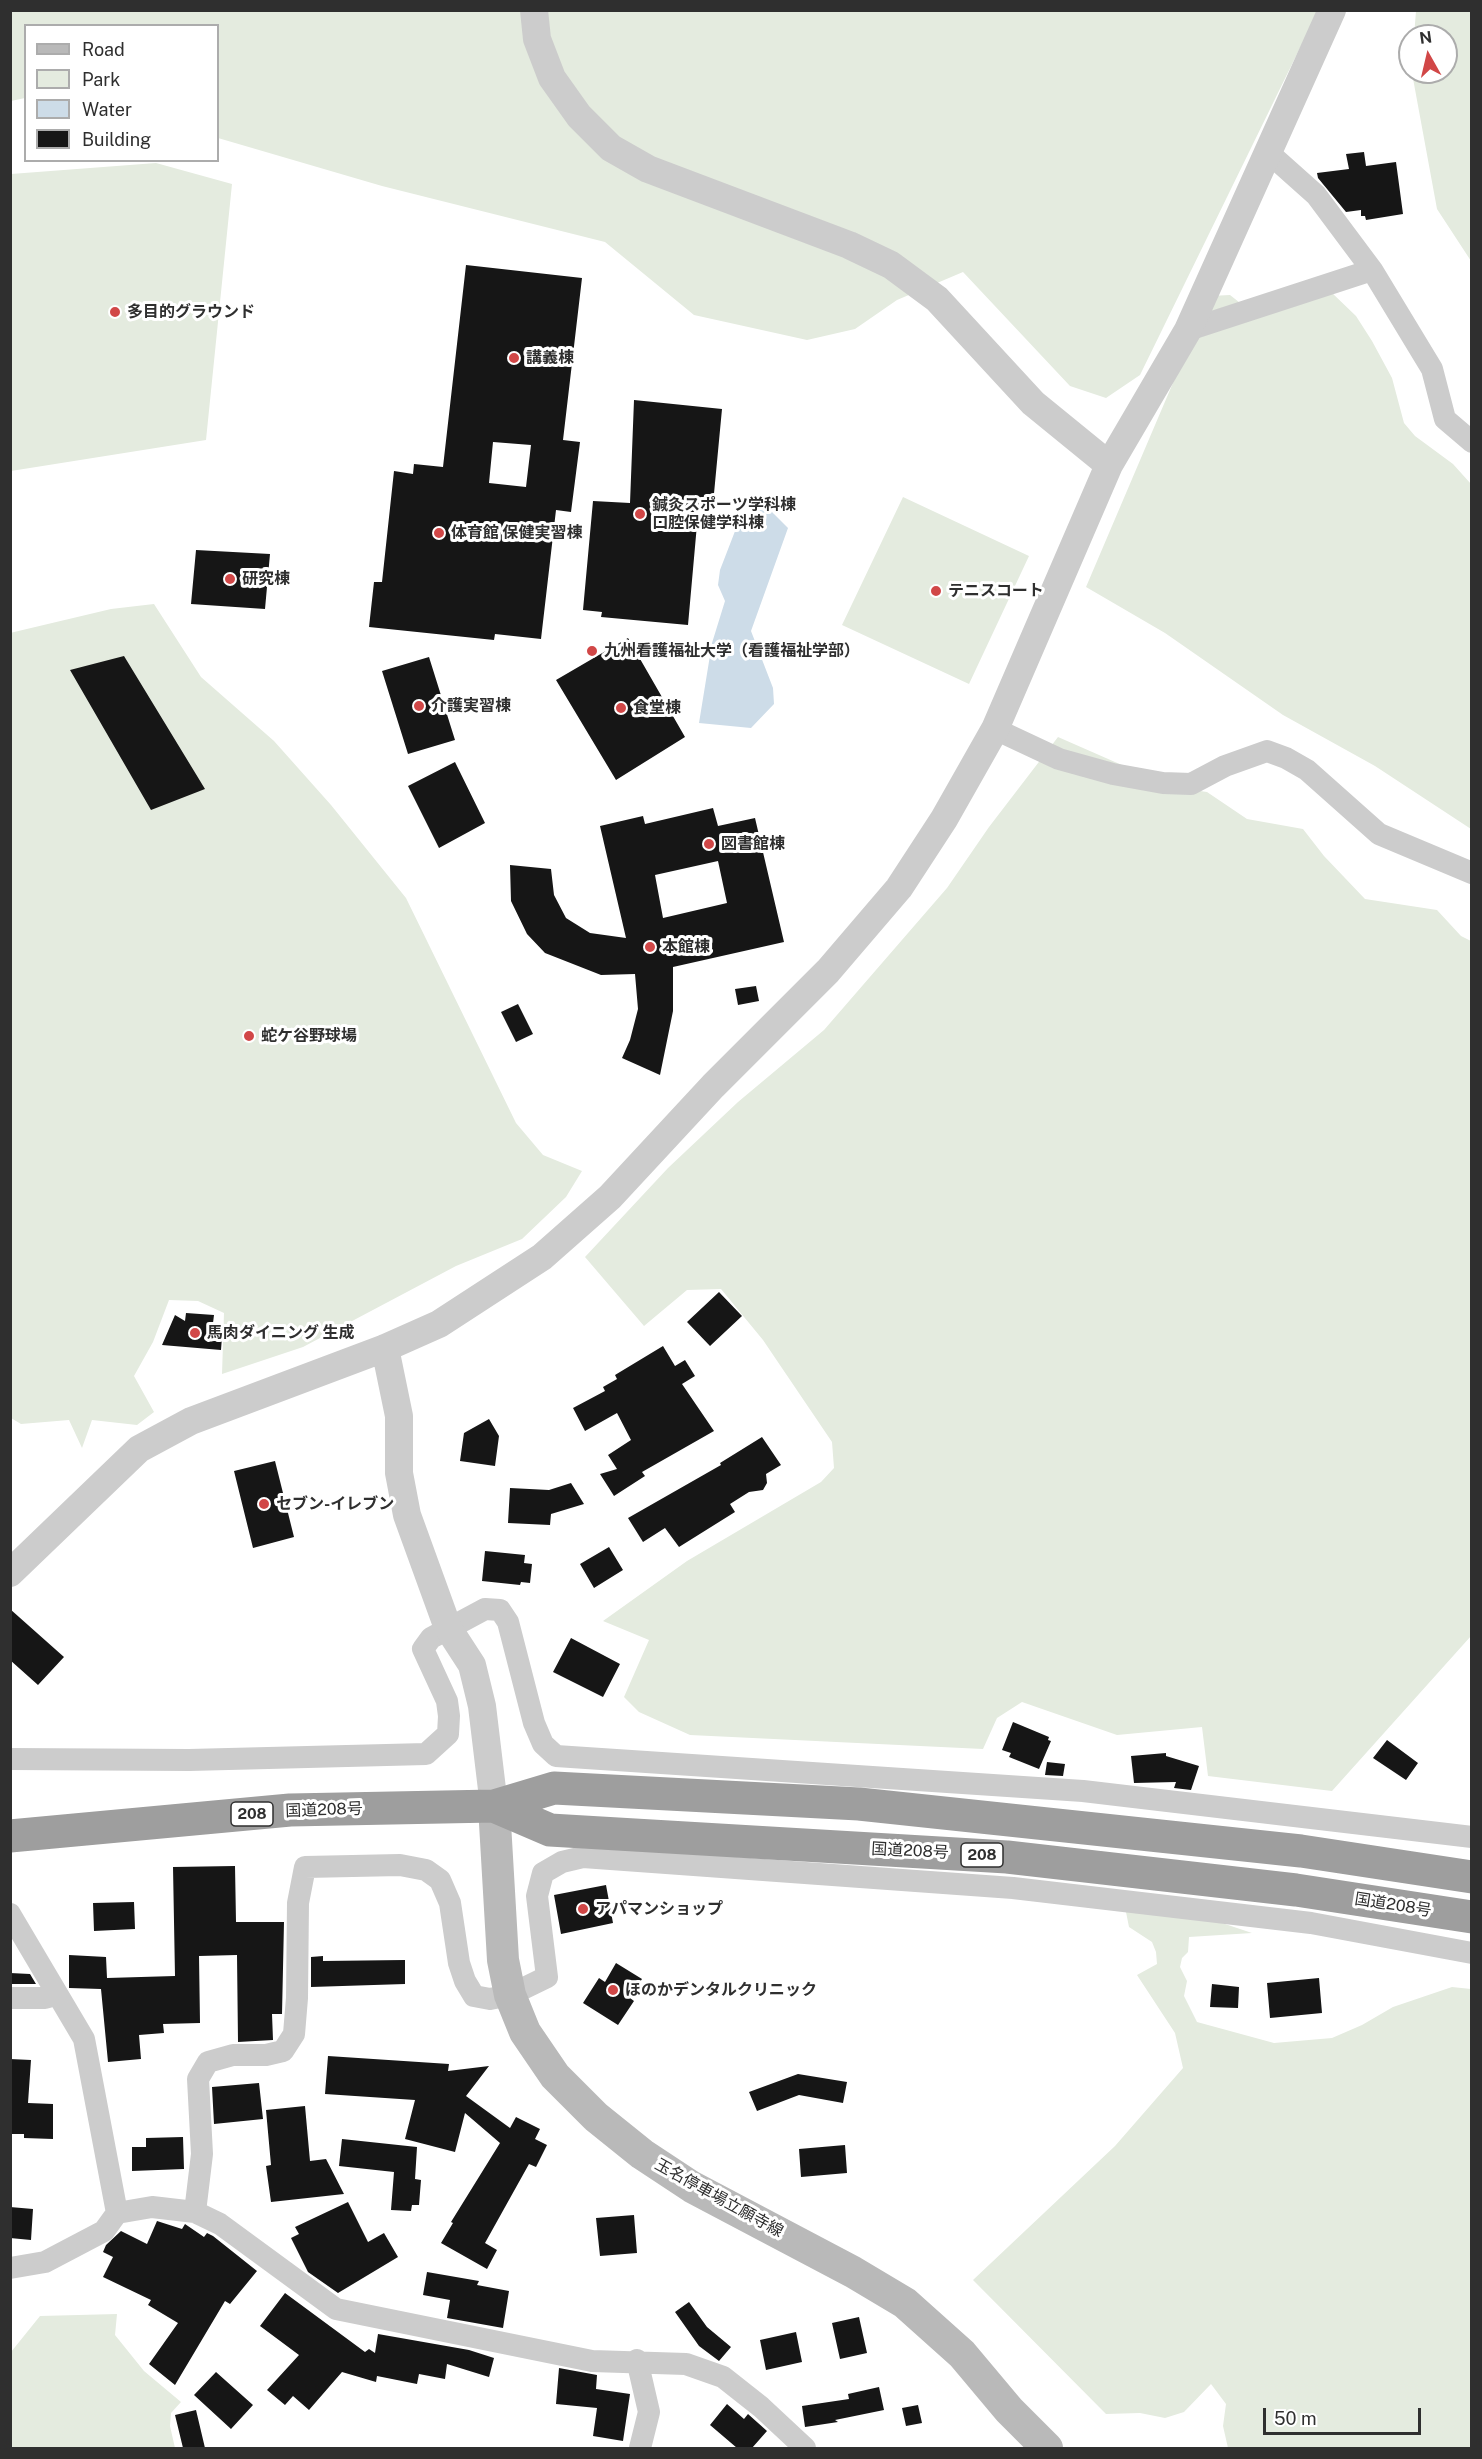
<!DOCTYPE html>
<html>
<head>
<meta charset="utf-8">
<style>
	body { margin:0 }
	#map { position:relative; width:1482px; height:2459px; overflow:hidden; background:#fff; font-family:"Public Sans",sans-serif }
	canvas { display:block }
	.frame { position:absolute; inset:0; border:12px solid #2f2f2f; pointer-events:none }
	.legend { position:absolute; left:24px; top:24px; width:195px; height:138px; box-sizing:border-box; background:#fff; border:2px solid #acacac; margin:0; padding:8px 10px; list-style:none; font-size:18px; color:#2f2f2f }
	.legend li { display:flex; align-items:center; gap:12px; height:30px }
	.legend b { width:30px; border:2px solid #acacac }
	.north { position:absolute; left:1398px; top:24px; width:60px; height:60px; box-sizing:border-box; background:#fff; border:2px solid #acacac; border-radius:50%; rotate:352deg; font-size:16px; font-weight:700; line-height:24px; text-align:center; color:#2f2f2f }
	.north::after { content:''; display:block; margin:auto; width:21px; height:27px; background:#d14747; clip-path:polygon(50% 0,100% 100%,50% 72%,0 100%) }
	.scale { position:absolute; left:1263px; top:2408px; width:158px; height:27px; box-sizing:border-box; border:3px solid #2f2f2f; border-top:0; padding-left:8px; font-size:18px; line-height:21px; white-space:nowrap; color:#2f2f2f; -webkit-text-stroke:4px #fff; paint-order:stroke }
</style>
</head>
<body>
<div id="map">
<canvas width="1482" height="2459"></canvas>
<div class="frame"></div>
<ul class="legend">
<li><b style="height:8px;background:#b9b9b9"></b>Road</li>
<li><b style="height:16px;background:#e4ebdf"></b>Park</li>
<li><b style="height:16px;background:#cddce8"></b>Water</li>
<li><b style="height:16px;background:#161616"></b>Building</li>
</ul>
<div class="north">N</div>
<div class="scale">50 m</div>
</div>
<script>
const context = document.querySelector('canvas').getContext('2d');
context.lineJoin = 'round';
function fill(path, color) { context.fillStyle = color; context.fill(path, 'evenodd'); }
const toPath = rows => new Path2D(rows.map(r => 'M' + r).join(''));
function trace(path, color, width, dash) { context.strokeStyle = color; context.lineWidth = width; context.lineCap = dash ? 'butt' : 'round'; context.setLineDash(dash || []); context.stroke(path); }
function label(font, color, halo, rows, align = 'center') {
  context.font = font + ' "Public Sans","Noto Sans JP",sans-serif'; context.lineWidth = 6; context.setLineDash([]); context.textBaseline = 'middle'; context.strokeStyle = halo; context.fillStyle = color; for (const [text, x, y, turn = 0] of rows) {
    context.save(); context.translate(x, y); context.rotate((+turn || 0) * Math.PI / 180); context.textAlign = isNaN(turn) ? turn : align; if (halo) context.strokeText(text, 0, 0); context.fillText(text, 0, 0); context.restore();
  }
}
const green = toPath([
	[11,11,1318,11,1140,375,1106,398,1070,386,963,272,897,300,855,329,807,340,694,315,605,242,382,186,218,138,218,26,26,26,25,98,11,101],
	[1416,11,1471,11,1471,261,1437,209,1412,73,1446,72,1446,36,1414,36],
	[156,163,232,184,206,440,11,471,11,174],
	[1330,291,1356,316,1372,341,1392,378,1404,423,1415,436,1453,464,1471,484,1471,829,1375,766,1283,715,1165,633,1086,587,1210,296,1230,295,1249,310],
	[903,497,1029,556,969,684,842,625],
	[154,604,201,677,274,741,331,805,406,898,516,1123,543,1155,582,1171,566,1197,522,1239,456,1266,303,1347,222,1374,224,1313,198,1301,169,1300,153,1342,134,1376,154,1412,137,1425,92,1420,82,1448,69,1420,21,1424,11,1418,10,633,111,609],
	[1058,737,1172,787,1207,792,1247,819,1303,829,1324,856,1365,899,1437,910,1461,936,1471,941,1471,1636,1332,1791,1208,1776,1202,1727,1117,1735,1022,1702,997,1718,983,1749,690,1735,639,1712,624,1697,649,1640,603,1621,687,1561,821,1482,834,1468,832,1442,763,1340,721,1289,687,1290,644,1326,585,1257,668,1168,738,1102,824,1030,947,888,989,827],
	[1125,1907,1222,1923,1252,1933,1189,1937,1188,1952,1182,1958,1180,1967,1187,1981,1184,1996,1197,2022,1274,2043,1332,2038,1362,2025,1393,2007,1452,1987,1471,1989,1471,2448,1228,2448,1223,2426,1226,2404,1211,2384,1184,2412,1165,2418,1140,2413,1106,2414,973,2280,1115,2146,1183,2068,1175,2033,1137,1975,1157,1964,1156,1952,1152,1942,1129,1927],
	[117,2314,115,2335,144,2371,181,2402,171,2413,170,2426,175,2448,11,2448,11,2352,40,2316]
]);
const water = toPath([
	[756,509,772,512,788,528,751,631,773,688,774,704,751,728,699,723,712,643,725,601,718,585,720,570,737,526]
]);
const building = toPath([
	[1364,152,1366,166,1396,162,1403,214,1366,220,1365,216,1361,216,1361,210,1346,212,1318,178,1317,173,1349,169,1346,154],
	[466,265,582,278,563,440,580,442,571,512,556,510,541,639,495,634,494,640,369,627,374,582,382,582,394,471,413,474,414,464,443,467],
	[493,442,531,445,526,487,489,483],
	[634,400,722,409,713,504,699,502,688,625,601,617,602,612,583,610,593,501,630,503],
	[196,550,270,554,265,609,191,604],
	[628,638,685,737,616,780,556,680],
	[124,656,205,789,151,810,70,670],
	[429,657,455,740,408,754,382,671],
	[455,762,485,823,439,848,408,786],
	[713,808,718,826,755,818,784,942,673,967,673,1011,660,1075,622,1058,630,1040,638,1009,635,974,601,975,545,953,527,934,511,901,510,865,551,869,554,895,566,918,590,933,626,938,600,826,643,816,645,824],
	[718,861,727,903,663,918,655,875],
	[756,986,759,1001,738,1005,735,989],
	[518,1004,533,1034,516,1042,501,1012],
	[719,1292,742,1316,710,1346,687,1322],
	[186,1313,214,1315,213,1323,223,1324,221,1350,162,1345,175,1315,185,1321],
	[663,1346,675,1366,685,1360,695,1376,682,1384,714,1431,642,1472,645,1476,614,1496,600,1474,617,1469,608,1455,631,1440,617,1413,585,1431,573,1408,605,1391,603,1387,617,1379,615,1375],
	[489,1419,499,1436,495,1466,460,1461,464,1433],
	[762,1437,781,1465,766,1474,767,1483,763,1490,749,1492,730,1504,735,1512,679,1547,665,1528,643,1542,628,1518,721,1465,720,1463],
	[275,1461,294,1537,253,1548,234,1471],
	[571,1483,584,1504,551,1514,550,1525,508,1523,510,1488,549,1490],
	[609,1547,623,1570,594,1588,580,1564],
	[485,1551,525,1555,524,1563,532,1564,530,1583,521,1582,520,1585,482,1581],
	[10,1609,64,1657,38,1685,10,1660],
	[571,1638,620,1664,603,1697,553,1672],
	[1013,1722,1049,1737,1048,1740,1051,1741,1039,1769,1009,1757,1011,1753,1002,1750],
	[1387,1740,1418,1763,1406,1780,1373,1758],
	[1166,1753,1166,1756,1199,1766,1191,1790,1174,1788,1176,1782,1134,1783,1131,1756],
	[1047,1762,1065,1764,1063,1776,1045,1775],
	[235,1866,236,1922,284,1922,282,2014,272,2014,273,2040,238,2042,237,1955,199,1956,200,2023,163,2024,164,2033,139,2035,141,2059,108,2062,101,1989,69,1988,69,1955,106,1957,107,1978,175,1976,173,1867],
	[606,1885,613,1923,561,1934,554,1895],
	[134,1902,135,1929,94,1931,93,1903],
	[323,1956,323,1961,405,1960,405,1984,311,1987,311,1957],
	[616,1963,642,1979,630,1998,634,2001,618,2025,583,2003,599,1978,605,1982],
	[10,1973,30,1974,36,1984,10,1984],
	[1319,1978,1322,2013,1270,2018,1267,1983],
	[1212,1984,1239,1987,1238,2008,1210,2007],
	[328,2056,449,2064,448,2071,489,2066,466,2096,510,2128,516,2117,540,2129,535,2139,547,2145,536,2167,529,2164,485,2243,497,2250,487,2269,441,2243,453,2223,451,2222,500,2143,465,2113,455,2152,405,2139,415,2100,325,2094],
	[10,2059,31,2060,28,2103,53,2104,53,2139,24,2138,24,2134,12,2134],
	[798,2074,847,2082,843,2103,799,2095,757,2111,749,2092],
	[259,2083,263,2119,214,2124,212,2087],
	[305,2106,310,2161,326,2159,344,2194,271,2202,266,2166,271,2165,266,2110],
	[183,2137,184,2169,132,2171,132,2147,146,2147,146,2138],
	[342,2139,417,2147,415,2179,421,2180,419,2205,412,2205,411,2211,391,2210,394,2172,339,2166],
	[845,2145,847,2173,801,2177,799,2149],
	[348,2202,368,2242,384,2233,398,2257,338,2293,308,2272,291,2238,299,2234,295,2227],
	[10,2207,33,2209,31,2240,10,2238],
	[634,2215,637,2253,600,2256,596,2218],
	[157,2221,182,2229,185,2224,204,2237,207,2233,213,2236,257,2271,230,2304,225,2301,175,2385,149,2364,178,2323,148,2305,151,2300,103,2277,113,2257,103,2252,106,2245,121,2231,147,2244],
	[427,2272,479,2281,477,2285,509,2291,503,2328,447,2318,450,2300,423,2295],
	[285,2293,365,2352,369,2349,375,2353,378,2334,469,2350,494,2358,489,2377,447,2364,445,2379,419,2374,417,2384,377,2376,376,2382,342,2372,309,2410,293,2396,285,2405,267,2390,299,2355,260,2326],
	[689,2302,707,2327,731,2347,719,2361,699,2346,675,2312],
	[859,2317,867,2353,840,2359,832,2323],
	[796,2332,802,2362,766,2370,760,2340],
	[559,2368,597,2375,596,2389,630,2394,623,2441,593,2436,597,2408,556,2404],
	[216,2372,253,2405,231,2429,194,2395],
	[879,2387,884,2410,835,2420,838,2422,805,2427,802,2406,849,2399,848,2394],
	[727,2404,744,2419,748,2414,767,2431,752,2448,737,2448,710,2425],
	[918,2405,922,2423,906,2426,902,2408],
	[196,2410,205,2448,183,2448,175,2415]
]);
const minor = toPath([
	[1270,154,1316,195,1372,270,1432,369,1445,419,1472,442],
	[1188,330,1372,270],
	[995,729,1059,759,1113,774,1163,783,1191,784,1225,766,1267,751,1286,758,1307,770,1379,834,1472,873],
	[10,1759,189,1760,426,1754,448,1734,449,1716,447,1701,423,1649,431,1638,485,1609,500,1610,508,1622,534,1723,543,1744,556,1756,1083,1791,1472,1837],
	[10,1914,84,2039,117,2213],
	[10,1998,45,1998,56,1995],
	[195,2212,202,2154,198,2079,208,2062,233,2055,266,2055,283,2051,294,2034,297,1998,298,1903,305,1867,400,1865,426,1870,440,1880,450,1903,459,1963,465,1981,474,1996,490,1999,510,1995,547,1977,537,1896,543,1873,562,1862,583,1857,1013,1888,1311,1923,1472,1953],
	[10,2268,45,2262,104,2231,117,2213,152,2207,195,2212,220,2224,336,2309,592,2361,686,2364,723,2377,761,2407,805,2448],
	[637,2360,649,2412,640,2448]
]);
const tertiary = toPath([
	[534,10,537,39,552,78,579,116,611,148,648,169,849,245,891,265,937,299,1033,403,1109,465],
	[385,1348,399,1416,399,1473,407,1515,448,1628,472,1665,482,1706,494,1806],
	[10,1573,139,1449,191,1421,385,1348,439,1324,542,1257,610,1197,713,1086,828,971,899,888,944,819,995,729,1109,465,1188,330,1332,10]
]);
const secondary = toPath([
	[494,1806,503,1960,510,1995,525,2032,555,2076,596,2117,642,2154,692,2187,853,2272,905,2303,962,2354,1009,2410,1047,2448]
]);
const trunk = toPath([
	[494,1806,550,1830,1007,1857,1296,1890,1472,1917],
	[10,1836,290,1810,494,1806,554,1788,859,1804,1301,1851,1472,1877]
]);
const markers = [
	[115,312,6,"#d14747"],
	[514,358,6,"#d14747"],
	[640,514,6,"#d14747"],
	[439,533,6,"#d14747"],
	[230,579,6,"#d14747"],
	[936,591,6,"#d14747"],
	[592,651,6,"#d14747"],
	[419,706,6,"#d14747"],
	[621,708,6,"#d14747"],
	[709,844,6,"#d14747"],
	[650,947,6,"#d14747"],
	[249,1036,6,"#d14747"],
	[195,1333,6,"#d14747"],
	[264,1504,6,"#d14747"],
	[583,1909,6,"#d14747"],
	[613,1990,6,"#d14747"]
];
const shields = [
	[252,1814,42],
	[982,1855,42]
];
const shieldNames = [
	["208",252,1814],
	["208",982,1855]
];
const poiNames = [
	["多目的グラウンド",127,312],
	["講義棟",526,358],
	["鍼灸スポーツ学科棟",652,505],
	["口腔保健学科棟",652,523],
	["体育館 保健実習棟",451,533],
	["研究棟",242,579],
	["テニスコート",948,591],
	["九州看護福祉大学（看護福祉学部）",604,651],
	["介護実習棟",431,706],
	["食堂棟",633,708],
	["図書館棟",721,844],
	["本館棟",662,947],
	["蛇ケ谷野球場",261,1036],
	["馬肉ダイニング 生成",207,1333],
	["セブン-イレブン",276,1504],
	["アパマンショップ",595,1909],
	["ほのかデンタルクリニック",625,1990]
];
const streetNames = [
	["国道208号",324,1810,-2],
	["国道208号",910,1851,3],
	["国道208号",1393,1905,9],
	["玉名停車場立願寺線",719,2198,29]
];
fill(green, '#e4ebdf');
fill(water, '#cddce8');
fill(building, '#161616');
trace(minor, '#ccc', 22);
trace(tertiary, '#ccc', 28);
trace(secondary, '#b9b9b9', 32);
trace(trunk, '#9e9e9e', 33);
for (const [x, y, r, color] of markers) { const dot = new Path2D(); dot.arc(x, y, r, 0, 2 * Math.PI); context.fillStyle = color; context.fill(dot); trace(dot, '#fff', 2); }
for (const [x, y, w] of shields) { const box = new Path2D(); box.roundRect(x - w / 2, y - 12, w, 24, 4.5); context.fillStyle = '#fff'; context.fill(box); trace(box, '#2f2f2f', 1.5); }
label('bold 15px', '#2f2f2f', null, shieldNames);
label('bold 16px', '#2f2f2f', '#fff', poiNames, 'left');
label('16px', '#2f2f2f', '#fff', streetNames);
</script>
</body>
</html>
